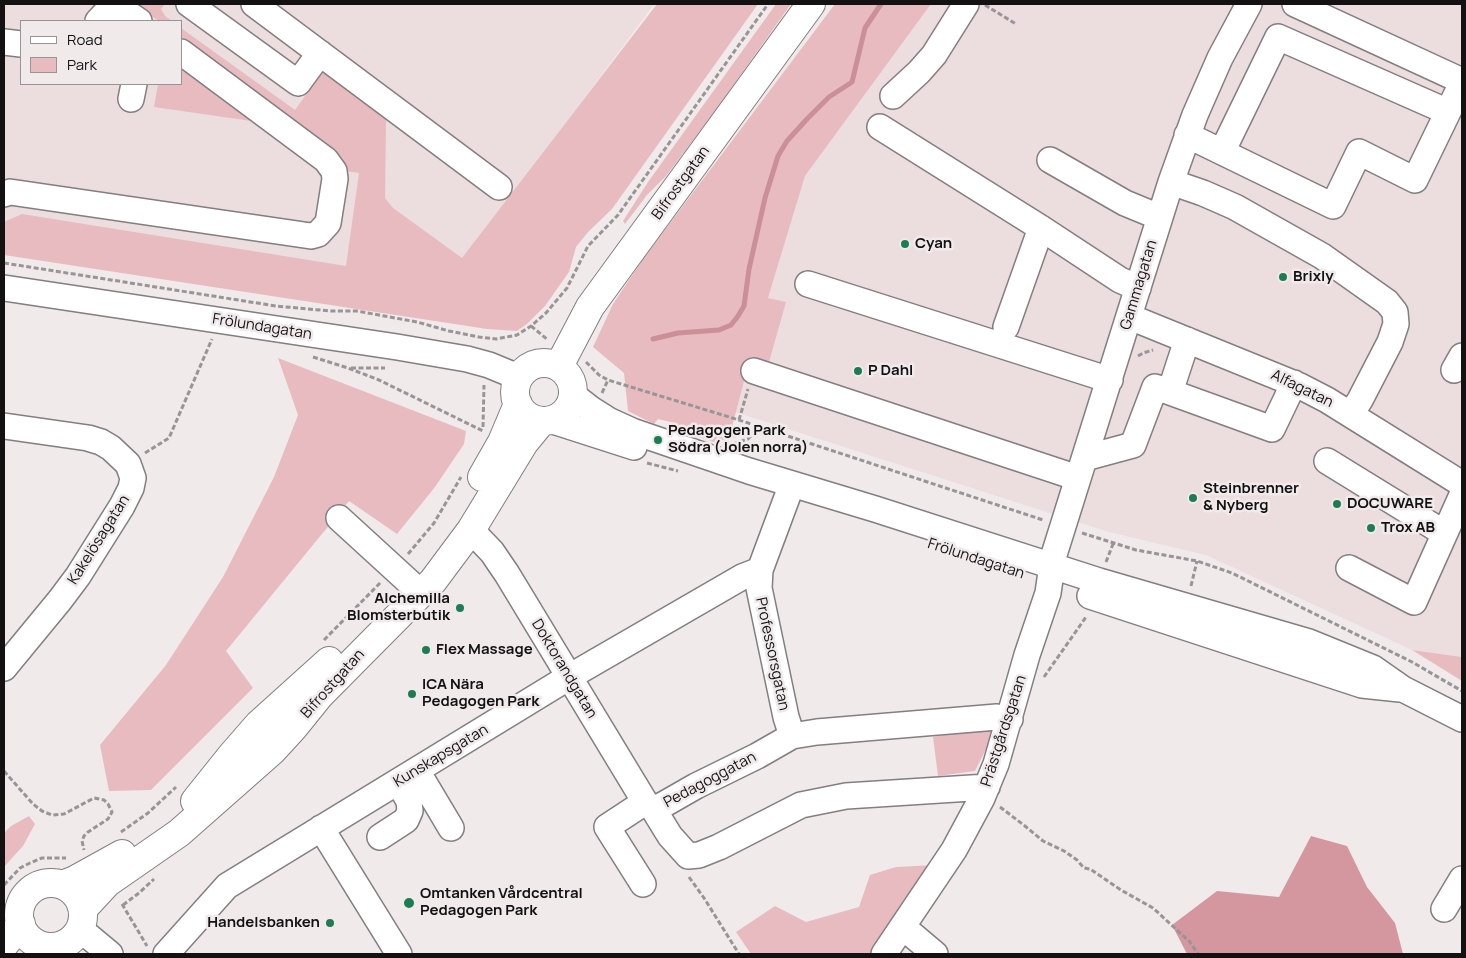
<!DOCTYPE html>
<html>
<head>
<meta charset="utf-8">
<style>
	body { margin:0 }
	#map { position:relative; width:1466px; height:958px; overflow:hidden; background:#f0eaeb; font-family:Manrope,sans-serif }
	canvas { display:block }
	.frame { position:absolute; inset:0; border:5px solid #131111; pointer-events:none }
	.legend { position:absolute; left:20px; top:20px; width:162px; height:65px; box-sizing:border-box; background:#f0eaeb; border:1px solid #989394; margin:0; padding:6px 9px; list-style:none; font-size:15px; color:#131111 }
	.legend li { display:flex; align-items:center; gap:10px; height:25px }
	.legend b { width:25px; border:1px solid #989394 }
</style>
</head>
<body>
<div id="map">
<canvas width="1466" height="958"></canvas>
<div class="frame"></div>
<ul class="legend">
<li><b style="height:6px;background:#fff"></b>Road</li>
<li><b style="height:14px;background:#e8bbc1"></b>Park</li>
</ul>
</div>
<script>
const context = document.querySelector('canvas').getContext('2d');
context.lineJoin = 'round';
function fill(path, color) { context.fillStyle = color; context.fill(path, 'evenodd'); }
const toPath = rows => new Path2D(rows.map(r => 'M' + r).join(''));
function trace(path, color, width, dash) { context.strokeStyle = color; context.lineWidth = width; context.lineCap = dash ? 'butt' : 'round'; context.setLineDash(dash || []); context.stroke(path); }
function label(font, color, halo, rows, align = 'center') {
  context.font = font + ' Manrope,sans-serif'; context.lineWidth = 5; context.setLineDash([]); context.textBaseline = 'middle'; context.strokeStyle = halo; context.fillStyle = color; for (const [text, x, y, turn = 0] of rows) {
    context.save(); context.translate(x, y); context.rotate((+turn || 0) * Math.PI / 180); context.textAlign = isNaN(turn) ? turn : align; if (halo) context.strokeText(text, 0, 0); context.fillText(text, 0, 0); context.restore();
  }
}
const built = toPath([
	[4,4,654,4,552,142,466,314,4,249],
	[21,21,181,21,181,84,21,84],
	[931,4,1462,4,1462,657,1412,650,1206,555,1109,532,735,412,749,362,786,303,768,298,805,176]
]);
const green = toPath([
	[134,4,165,4,161,9,165,16,172,21,159,21],
	[657,4,758,4,612,209,588,232,576,247,569,272,545,306,528,323,517,331,487,329,4,255,4,222,22,214,346,266,359,173,345,171,343,159,334,149,181,38,181,28,295,110,321,74,329,69,390,114,386,121,385,198,393,208,462,258],
	[776,4,791,4,712,115,666,176,647,195,625,224,623,221,648,182],
	[835,4,931,4,805,176,768,298,786,302,767,369,749,362,732,427,748,432,747,435,713,442,677,428,675,423,658,419,654,424,628,411,624,373,593,347,613,304,643,259],
	[181,67,258,122,154,107,158,84,181,84],
	[278,358,466,431,464,444,435,487,397,534,349,501,226,651,253,688,151,790,109,791,100,745,166,665,223,577,274,477,298,415],
	[1412,650,1462,657,1462,681],
	[996,729,975,771,938,776,933,737,969,730],
	[29,816,35,824,23,846,4,867,4,833,11,826],
	[935,865,871,954,751,954,736,932,775,906,806,922,859,907,870,875,896,867]
]);
const forest = toPath([
	[1311,836,1347,846,1367,887,1395,923,1403,954,1187,954,1172,925,1217,891,1279,897]
]);
const stream = toPath([
	[653,339,678,333,719,330,731,325,738,316,744,306,749,269,765,198,778,156,787,141,807,119,829,97,852,82,865,28,881,4]
]);
const path = toPath([
	[985,5,1016,24],
	[4,263,276,306,330,311,357,311,417,322,449,331,479,337,496,339,517,335,531,326,546,313,567,288,588,246,618,215,768,4],
	[531,326,548,340],
	[1138,356,1143,353,1153,350],
	[313,357,348,368,379,380,483,431],
	[586,362,599,375,608,380,739,420,1043,520],
	[351,368,385,368],
	[602,393,608,380],
	[739,420,748,389],
	[483,427,484,385],
	[733,444,748,439,755,432,757,426],
	[145,453,169,438,212,339],
	[647,463,678,471],
	[1082,533,1136,550,1197,561,1232,573,1412,662,1462,691],
	[408,554,434,523,461,477],
	[1106,562,1113,544],
	[1191,586,1197,561],
	[324,640,381,582],
	[1044,677,1086,617],
	[4,771,33,804,42,811,52,815,64,814,94,798,104,800,108,804,112,812,108,819,88,832,84,836,82,841,84,850],
	[1000,807,1025,826,1043,841,1064,851,1077,860,1084,868,1090,869,1121,890,1153,908,1190,942,1198,954],
	[121,832,148,813,176,787],
	[689,877,704,898,739,954],
	[4,885,20,868,30,863,42,858,66,858],
	[122,904,147,946],
	[123,905,139,893,154,879]
]);
const minor = toPath([
	[114,4,139,21],
	[189,4,298,83,320,53],
	[254,4,499,187],
	[1295,4,1462,81],
	[98,21,114,4],
	[4,42,21,44],
	[893,96,919,72,934,55,966,4],
	[131,99,134,84],
	[880,127,1041,228,1120,280,1138,288],
	[1187,135,1333,206,1359,152,1415,180,1462,83],
	[1222,152,1278,37,1448,112],
	[1050,160,1125,203,1159,217],
	[1171,182,1203,193,1235,207,1322,256,1387,302,1395,312,1396,324,1390,342,1360,400,1351,414],
	[4,194,10,192,311,236,318,234,328,223,335,179,334,171,326,160,181,52],
	[808,284,1110,380],
	[4,288,397,347,467,359,489,365,518,377],
	[1130,317,1300,386,1327,400,1462,484],
	[1006,327,1041,228],
	[1187,340,1170,392,1272,429,1294,383],
	[1454,370,1462,356],
	[754,371,1078,478],
	[573,395,591,409,610,421,632,431,749,471,875,509,1099,581,1309,642,1373,668,1403,689,1462,719],
	[550,420,634,447],
	[4,426,88,438,101,442,111,448,128,464,133,478,131,488,122,506,78,576,60,600,4,668],
	[1085,458,1133,445,1155,387,1170,392],
	[1327,461,1444,533],
	[792,484,760,570,759,588,786,717,792,736],
	[339,518,421,593],
	[471,530,492,552,507,574,645,802,654,810,670,836,688,856,699,855,719,847,801,805,846,796,987,787],
	[1349,568,1414,602,1462,495],
	[1090,596,1362,685,1400,689],
	[417,771,451,828],
	[654,810,696,786,757,756,792,736,817,732,997,717,1010,719],
	[321,828,399,954],
	[380,837,406,820,410,811,409,801,398,782],
	[643,884,607,827,645,802],
	[1444,909,1462,879],
	[903,927,935,954],
	[80,929,110,954],
	[166,954,227,886,569,677,742,577,760,570],
	[884,954,954,850,982,798,996,764,1027,655,1048,593,1053,558,1171,182,1195,115,1220,58,1249,4]
]);
const major = toPath([
	'515 392a29 29 0 1 1 58 0a29 29 0 1 1-58 0Z',
	[559,366,590,307,811,4],
	[482,477,502,442,518,404],
	[195,801,231,756,258,725,329,661],
	'19 915a32 32 0 1 1 64 0a32 32 0 1 1-64 0Z',
	[62,885,75,880,122,854],
	[83,909,107,883,179,833,272,751,294,727,319,696,433,581,471,530,524,443,542,421],
	[4,945,21,924]
]);
const markers = [
	[905,244,5,"#1e7c53"],
	[1283,277,5,"#1e7c53"],
	[858,371,5,"#1e7c53"],
	[658,440,5,"#1e7c53"],
	[1193,498,5,"#1e7c53"],
	[1337,504,5,"#1e7c53"],
	[1371,528,5,"#1e7c53"],
	[460,608,5,"#1e7c53"],
	[426,650,5,"#1e7c53"],
	[412,694,5,"#1e7c53"],
	[409,903,6,"#1e7c53"],
	[330,923,5,"#1e7c53"]
];
const streetNames = [
	["Bifrostgatan",681,183,-54],
	["Gammagatan",1139,285,-73],
	["Frölundagatan",262,327,9],
	["Alfagatan",1302,389,26],
	["Kakelösagatan",99,540,-58],
	["Frölundagatan",976,559,18],
	["Professorsgatan",772,654,78],
	["Doktorandgatan",564,669,59],
	["Bifrostgatan",333,684,-48],
	["Prästgårdsgatan",1004,731,-72],
	["Kunskapsgatan",441,756,-31],
	["Pedagoggatan",710,780,-28]
];
const poiNames = [
	["Cyan",915,244],
	["Brixly",1293,277],
	["P Dahl",868,371],
	["Pedagogen Park",668,431],
	["Södra (Jolen norra)",668,448],
	["Steinbrenner",1203,489],
	["& Nyberg",1203,506],
	["DOCUWARE",1347,504],
	["Trox AB",1381,528],
	["Alchemilla",450,599,"right"],
	["Blomsterbutik",450,616,"right"],
	["Flex Massage",436,650],
	["ICA Nära",422,685],
	["Pedagogen Park",422,702],
	["Omtanken Vårdcentral",420,894],
	["Pedagogen Park",420,911],
	["Handelsbanken",320,923,"right"]
];
fill(built, '#ecdddf');
fill(green, '#e8bbc1');
fill(forest, '#d497a0');
trace(stream, '#cb8f98', 5);
trace(minor, '#837e7f', 28);
trace(major, '#837e7f', 30);
trace(path, '#999495', 3, [5, 2.5]);
trace(minor, '#fff', 25);
trace(major, '#fff', 28);
for (const [x, y, r, color] of markers) { const dot = new Path2D(); dot.arc(x, y, r, 0, 2 * Math.PI); context.fillStyle = color; context.fill(dot); trace(dot, '#f0eaeb', 2); }
label('15px', '#131111', '#f0eaeb', streetNames);
label('bold 15px', '#131111', '#f0eaeb', poiNames, 'left');
</script>
</body>
</html>
